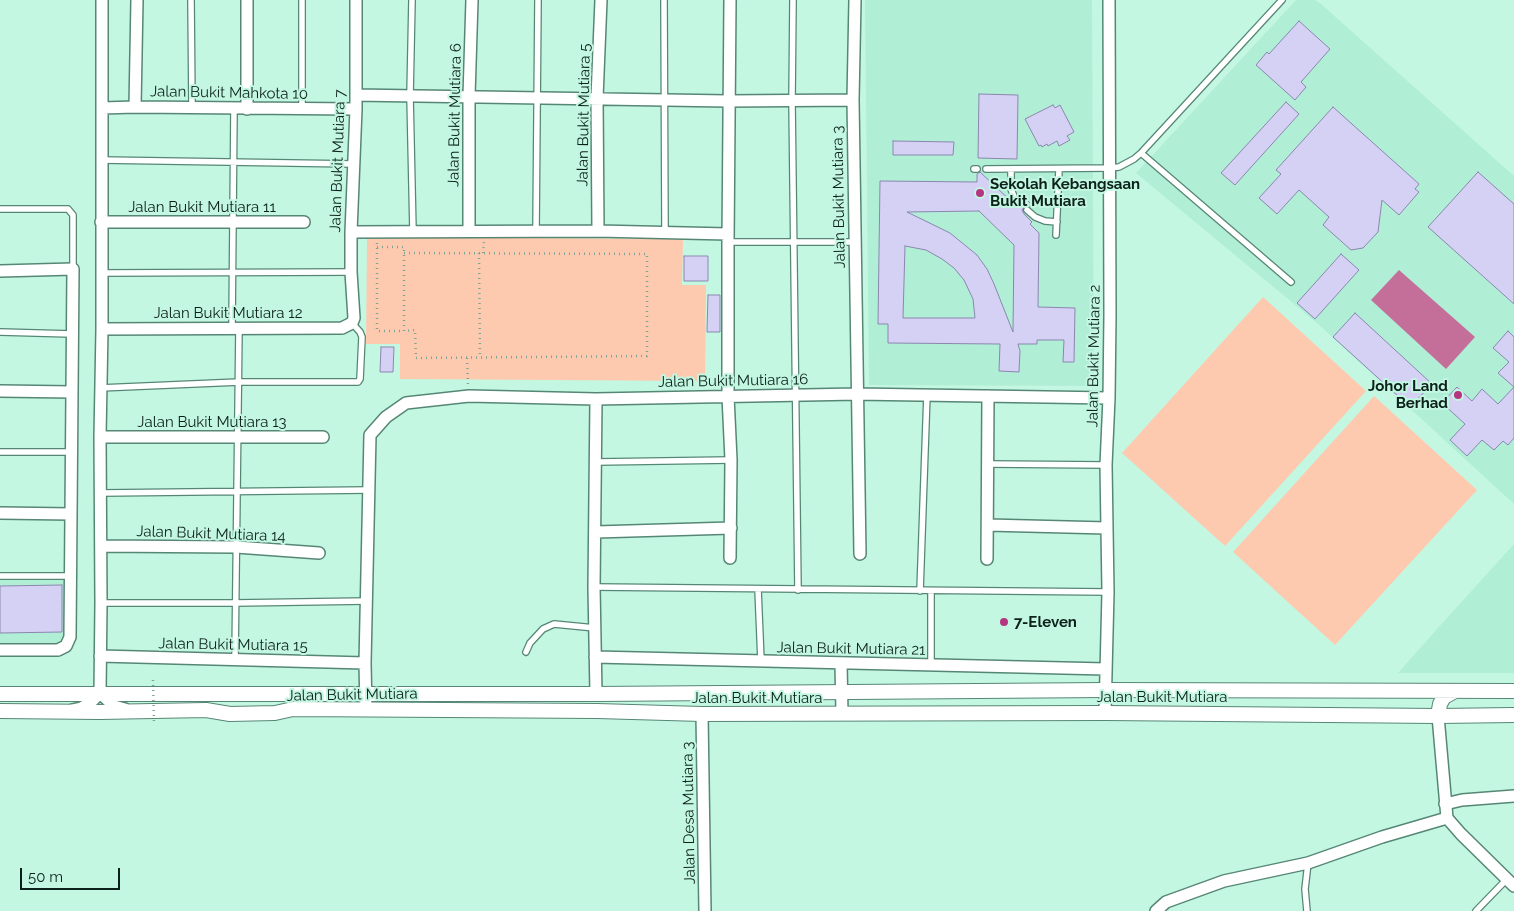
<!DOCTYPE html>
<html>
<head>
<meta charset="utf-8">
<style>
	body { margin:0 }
	#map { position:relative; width:1514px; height:911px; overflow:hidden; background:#c3f7e2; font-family:Raleway,sans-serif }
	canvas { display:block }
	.scale { position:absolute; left:20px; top:868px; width:100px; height:22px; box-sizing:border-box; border:2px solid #0c211a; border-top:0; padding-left:6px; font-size:15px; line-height:18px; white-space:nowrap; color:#0c211a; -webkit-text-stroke:4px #c3f7e2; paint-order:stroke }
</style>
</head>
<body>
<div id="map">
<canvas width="1514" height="911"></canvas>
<div class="scale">50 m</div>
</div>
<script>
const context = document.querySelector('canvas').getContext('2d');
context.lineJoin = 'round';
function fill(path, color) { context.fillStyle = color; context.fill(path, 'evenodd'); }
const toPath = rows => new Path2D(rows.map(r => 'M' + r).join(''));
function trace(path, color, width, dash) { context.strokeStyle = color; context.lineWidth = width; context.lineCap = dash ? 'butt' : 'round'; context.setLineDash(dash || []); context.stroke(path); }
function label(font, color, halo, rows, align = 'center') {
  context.font = font + ' Raleway,sans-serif'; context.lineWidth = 4; context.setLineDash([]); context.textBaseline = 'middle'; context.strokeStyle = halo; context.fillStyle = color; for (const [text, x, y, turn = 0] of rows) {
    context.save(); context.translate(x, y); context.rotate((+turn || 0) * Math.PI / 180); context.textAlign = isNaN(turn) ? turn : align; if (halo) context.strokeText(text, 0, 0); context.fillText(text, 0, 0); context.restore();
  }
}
const built = toPath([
	[865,0,1092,0,1094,386,869,385],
	[1296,0,1315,0,1321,4,1514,176,1514,504,1317,323,1136,173],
	[1514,544,1514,673,1398,673,1437,629],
	[0,578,65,578,66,651,0,655]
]);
const green = toPath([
	[367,237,683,239,682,285,706,285,705,381,400,379,400,344,366,344],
	[1263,297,1366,391,1225,546,1122,453],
	[1374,396,1477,490,1335,645,1233,552]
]);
const water = toPath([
	[1399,270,1475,337,1446,369,1371,300]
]);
const building = toPath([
	[1299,21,1330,49,1301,82,1306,87,1295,100,1256,65,1267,52,1269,54,1299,21],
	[979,94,1018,95,1017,159,978,158,979,94],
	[1286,102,1299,114,1235,185,1221,173,1286,102],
	[1053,105,1055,108,1060,105,1074,132,1067,136,1070,140,1059,146,1057,141,1048,146,1047,144,1042,147,1041,145,1039,146,1025,119,1053,105],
	[1333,107,1419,184,1415,189,1419,192,1399,215,1382,200,1378,232,1363,248,1351,250,1323,225,1329,217,1299,190,1277,214,1259,198,1281,174,1276,170,1333,107],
	[893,141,954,142,953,155,893,155,893,141],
	[980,172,1012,202,1015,204,1018,202,1019,195,1020,193,1032,205,1031,207,1025,206,1022,210,1024,214,1032,222,1030,224,1039,233,1038,307,1075,308,1074,362,1063,362,1064,340,1037,340,1037,344,1018,344,1020,351,1019,372,999,371,1000,344,888,343,888,324,878,324,880,181,977,182,977,174,980,172],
	[979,211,1014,245,1013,332,994,284,987,269,977,255,950,233,907,212,979,211],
	[905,246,926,250,942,259,954,268,964,280,973,299,975,318,903,318,905,246],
	[1478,172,1514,204,1514,304,1428,227,1478,172],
	[1341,254,1359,270,1315,319,1297,303,1341,254],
	[684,256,708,256,708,281,684,281,684,256],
	[708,295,720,295,720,332,707,332,708,295],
	[1355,313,1432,384,1410,407,1333,337,1355,313],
	[1508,331,1514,337,1514,438,1508,445,1503,441,1494,450,1482,440,1467,456,1450,440,1465,424,1442,403,1457,387,1472,401,1482,389,1498,404,1514,387,1498,373,1509,362,1493,348,1508,331],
	[381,347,394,347,393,372,380,372,381,347],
	[62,585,62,632,0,633,0,586,62,585]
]);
const path = toPath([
	[377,247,404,247,404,331,377,331,377,243],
	[404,253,647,254,647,356,416,358,415,330,404,331],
	[479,253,480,358],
	[483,253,484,242],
	[467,358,468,384]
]);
const service = toPath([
	[191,0,192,107],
	[302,0,302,109],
	[412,0,410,96,413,232],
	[664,0,665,232],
	[793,0,792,101,798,590],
	[1141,153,1282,0],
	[101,160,354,164],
	[974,169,977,169],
	[986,169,1109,168,1119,167,1134,159,1141,153,1291,282],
	[1011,169,1011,189,1015,199],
	[0,209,68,209,73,215,73,269],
	[1027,210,1035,217,1045,221,1057,222],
	[536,231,538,0],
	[1056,235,1059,169],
	[728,242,855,242],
	[101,273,351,272],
	[232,327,234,109],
	[0,332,72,334],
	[100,388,239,382,358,382,360,379,362,337,360,332,352,323],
	[0,452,71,452],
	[596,462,731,460],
	[988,464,1106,465],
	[101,493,369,490],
	[0,576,70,576],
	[594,587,1108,592],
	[758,589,761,661],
	[920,591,927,394],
	[931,591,931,666],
	[101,603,235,603,367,601],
	[526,652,530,643,543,629,554,624,595,628],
	[235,660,239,327],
	[1307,911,1305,889,1308,863],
	[1476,911,1507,879]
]);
const minor = toPath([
	[102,0,102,329,100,437,101,603,100,693,114,706,125,709],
	[730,0,728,242,728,396,731,460,730,558],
	[855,0,853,100,860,554],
	[356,95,728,101,853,100],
	[135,107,137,0],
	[102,108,135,107,356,109],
	[247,109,247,0],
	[101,222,304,222],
	[469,231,469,96,472,0],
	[598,231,597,98,601,0],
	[351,232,598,231,728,234],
	[0,271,73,269,70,637,66,646,58,650,0,650],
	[102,329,342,328,352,323,354,318,351,272,351,232,356,109,356,0],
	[0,391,72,392],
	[100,437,323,437],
	[0,513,71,514],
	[988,525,1107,528],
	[596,532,731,528],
	[101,546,236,547,319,553],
	[987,559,988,396],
	[100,656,365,663],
	[595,657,1106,669],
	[841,663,842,714],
	[596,694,594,587,596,399],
	[72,710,81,708,90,703,100,693],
	[366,710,365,663,370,435,386,417,406,403,469,396,596,399,857,394,1109,398],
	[1105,713,1108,592,1106,465,1109,398,1110,315,1109,0],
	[702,714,705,911],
	[1438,716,1447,818,1461,834,1514,886],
	[1445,804,1462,800,1514,796],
	[1156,911,1166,902,1224,881,1308,863,1382,837,1447,818]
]);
const tertiary = toPath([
	[0,694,596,694,1105,690,1514,691],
	[0,711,100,712,206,710,230,714,275,713,293,709,597,711,702,714,1105,713,1438,716,1514,715],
	[1438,716,1440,704,1444,697,1455,691]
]);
const pathBridge = toPath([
	[153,680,154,724]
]);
const markers = [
	[980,193,5,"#b53580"],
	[1458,395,5,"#b53580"],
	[1004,622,5,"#b53580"]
];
const streetNames = [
	["Jalan Bukit Mahkota 10",229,93,1],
	["Jalan Bukit Mutiara 6",455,115,-89],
	["Jalan Bukit Mutiara 5",584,115,-89],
	["Jalan Bukit Mutiara 7",338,161,-88],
	["Jalan Bukit Mutiara 3",839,197,-91],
	["Jalan Bukit Mutiara 11",202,207],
	["Jalan Bukit Mutiara 12",228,313],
	["Jalan Bukit Mutiara 2",1094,356,-89],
	["Jalan Bukit Mutiara 16",733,381,-1],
	["Jalan Bukit Mutiara 13",212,422],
	["Jalan Bukit Mutiara 14",211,534,2],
	["Jalan Bukit Mutiara 15",233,645,1],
	["Jalan Bukit Mutiara 21",851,649,1],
	["Jalan Bukit Mutiara",352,695,-1],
	["Jalan Bukit Mutiara",1162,697],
	["Jalan Bukit Mutiara",757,698],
	["Jalan Desa Mutiara 3",689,813,-91]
];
const poiNames = [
	["Sekolah Kebangsaan",990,184],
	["Bukit Mutiara",990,201],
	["Johor Land",1448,386,"right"],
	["Berhad",1448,403,"right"],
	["7-Eleven",1014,622]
];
fill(built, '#b1eed6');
fill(green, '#fecaaf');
fill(water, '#c46e9a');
fill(building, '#d4d1f4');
trace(building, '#8b87b0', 1);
trace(service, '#568775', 8);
trace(minor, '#568775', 14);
trace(tertiary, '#568775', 16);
trace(path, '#7da596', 2.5, [1, 4]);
trace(service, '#fff', 5.5);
trace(minor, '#fff', 11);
trace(tertiary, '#fff', 14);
trace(pathBridge, '#7da596', 2.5, [1, 4]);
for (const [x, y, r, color] of markers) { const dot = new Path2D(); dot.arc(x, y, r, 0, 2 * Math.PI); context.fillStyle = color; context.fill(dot); trace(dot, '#c3f7e2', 2); }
label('15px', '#0c211a', '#c3f7e2', streetNames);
label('bold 15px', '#0c211a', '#c3f7e2', poiNames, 'left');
</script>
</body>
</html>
